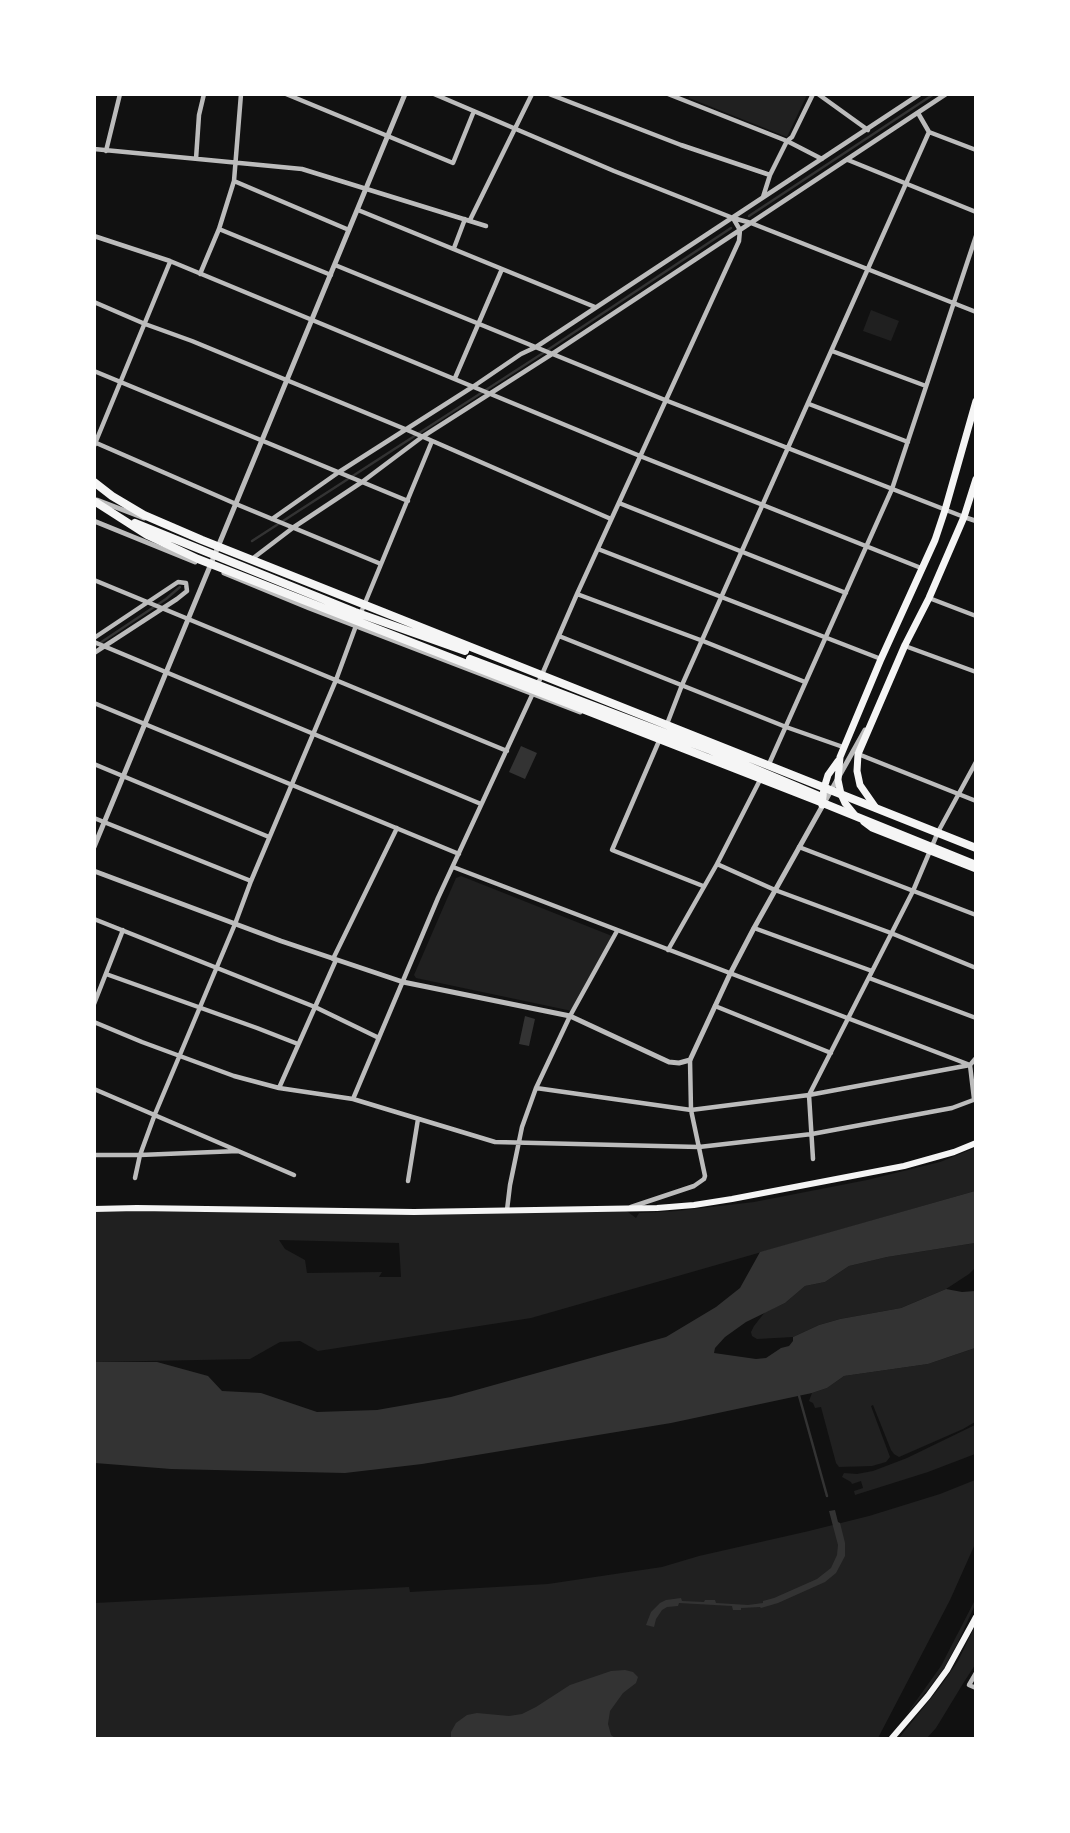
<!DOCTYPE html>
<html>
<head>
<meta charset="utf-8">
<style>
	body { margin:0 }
	#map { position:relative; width:1070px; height:1833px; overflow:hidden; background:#111; font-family:"Times New Roman",serif }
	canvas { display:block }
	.frame { position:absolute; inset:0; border:96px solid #fff; pointer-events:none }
</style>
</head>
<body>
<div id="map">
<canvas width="1070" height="1833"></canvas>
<div class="frame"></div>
</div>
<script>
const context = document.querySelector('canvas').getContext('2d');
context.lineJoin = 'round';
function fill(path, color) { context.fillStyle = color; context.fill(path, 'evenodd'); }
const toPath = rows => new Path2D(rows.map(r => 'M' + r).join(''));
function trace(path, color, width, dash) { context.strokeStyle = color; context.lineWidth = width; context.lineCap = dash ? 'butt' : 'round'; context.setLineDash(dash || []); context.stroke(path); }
const green = toPath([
	[690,94,807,94,807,95,787,137,689,98],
	[871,310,899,321,891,341,863,331],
	[461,876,612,936,572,1011,416,978,414,975,456,878],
	[975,1148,975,1191,531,1318,318,1351,300,1341,280,1342,250,1359,95,1362,94,1209,414,1212,624,1209,636,1218,639,1213,677,1211,754,1202,867,1180,940,1162],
	[279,1240,399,1243,401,1277,379,1277,382,1272,307,1273,305,1260,285,1249],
	[975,1243,975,1268,969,1274,946,1289,901,1308,840,1319,819,1325,793,1337,757,1339,752,1336,751,1332,754,1326,765,1312,785,1303,805,1286,825,1282,849,1266,887,1257],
	[975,1348,975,1422,963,1429,899,1457,894,1454,891,1450,873,1405,871,1406,890,1457,886,1462,872,1466,839,1467,836,1463,821,1407,815,1408,813,1403,809,1401,812,1393,827,1388,844,1376,928,1364],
	[975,1425,975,1454,928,1472,855,1495,854,1491,863,1488,861,1481,852,1484,851,1482,842,1477,844,1473,857,1474,873,1471,907,1458],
	[975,1480,975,1544,950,1600,878,1738,95,1738,95,1603,409,1587,410,1592,548,1584,662,1567,699,1556,809,1531,869,1516,940,1494],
	[975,1600,975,1605,957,1644,944,1668,929,1688,906,1715,941,1666],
	[975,1626,975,1665,964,1682,936,1728,927,1738,899,1738,940,1687,958,1661]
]);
const water = toPath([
	[521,746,537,753,525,779,509,772],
	[525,1016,535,1019,529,1046,519,1044],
	[975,1191,975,1243,887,1257,849,1266,825,1282,805,1286,785,1303,746,1322,725,1337,715,1348,714,1353,756,1359,766,1358,781,1348,789,1346,793,1341,793,1337,819,1325,840,1319,901,1308,946,1289,962,1292,975,1291,975,1348,928,1364,844,1376,827,1388,812,1393,671,1423,422,1464,345,1473,171,1469,95,1463,95,1362,157,1362,208,1376,222,1391,261,1393,317,1412,377,1410,451,1397,666,1337,716,1307,740,1288,760,1252],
	[835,1510,838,1522,840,1523,845,1543,845,1556,836,1573,825,1582,778,1603,761,1608,760,1607,741,1608,741,1610,733,1610,732,1606,679,1603,678,1606,667,1607,662,1610,656,1619,654,1627,646,1625,651,1612,660,1603,666,1600,681,1598,682,1601,704,1602,705,1600,715,1600,716,1603,748,1605,763,1603,763,1601,774,1598,817,1579,831,1568,837,1555,838,1545,829,1511],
	[625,1670,633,1672,638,1677,636,1683,623,1693,610,1711,608,1724,611,1735,615,1738,451,1738,451,1732,456,1723,467,1715,477,1713,509,1716,522,1714,536,1707,570,1685,611,1671]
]);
const stream = toPath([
	[749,216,934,94],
	[252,541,540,355,731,228],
	[94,647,166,599,180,587],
	[798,1392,827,1496]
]);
const minor = toPath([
	[286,94,453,163,474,111],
	[434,94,614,171,733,218,751,223,976,312],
	[549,94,681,145,770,175],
	[668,94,787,141,822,159],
	[818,94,868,130],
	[918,113,929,132,976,150],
	[94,149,302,169,486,226],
	[106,151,120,94],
	[196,159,199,115,204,94],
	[848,160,976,212],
	[234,181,349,230],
	[763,197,770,175,787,141,792,137,813,94],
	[358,210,595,307],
	[470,220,532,94],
	[219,229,331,275],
	[94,236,170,261,640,456,921,568],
	[454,248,465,219],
	[335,265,665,400,964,517],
	[200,274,219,229,234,181,241,94],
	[94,302,145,324,192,341,405,429,611,519],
	[832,351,926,386],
	[94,371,408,501],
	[455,378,502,269],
	[809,404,908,442],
	[94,442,236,504,381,564],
	[94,446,170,262],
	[619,503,846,593],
	[272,519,339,472,474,386,521,354,536,347,920,94],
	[598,549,881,659],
	[252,559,294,527,362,482,422,437,552,354,946,94],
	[94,580,507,751],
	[577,594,703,641,805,682],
	[929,598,976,616],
	[360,615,432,441],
	[559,636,786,727,843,747],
	[94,638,178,582,186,583,187,591,177,599,94,653],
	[94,642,481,804],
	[905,646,976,672],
	[537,686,577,594,739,241,740,230,733,218],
	[94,703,459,854],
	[667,724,682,685,929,132],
	[659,741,612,850,703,886],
	[858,754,976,801],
	[94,764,269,837],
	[769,764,892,489,976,236],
	[94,818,251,881],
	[799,847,976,915],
	[717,864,775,890,891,933,976,968],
	[453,867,970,1065,974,1099],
	[94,919,315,1007,379,1038],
	[754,928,872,971],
	[668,950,717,864,760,780],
	[333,959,397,828],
	[106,974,257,1028,298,1044],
	[869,978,976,1018],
	[94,1004,123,930],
	[715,1006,831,1053],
	[94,1022,142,1042,234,1076,279,1088,353,1099,495,1142,699,1147,812,1134,952,1108,976,1099],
	[279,1088,336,960],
	[536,1088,691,1110,809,1095,970,1065,976,1058],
	[94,1089,294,1175],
	[353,1099,438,898,533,693],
	[94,1155,140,1155,238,1151],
	[813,1159,809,1095,913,891,938,832,976,762],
	[135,1178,140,1155,155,1114,235,924,251,881,336,680,357,623],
	[408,1181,418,1119],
	[631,1207,694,1186,704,1179,705,1176,691,1110,690,1060],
	[507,1210,510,1185,522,1127,536,1088,570,1016,617,931],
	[976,1673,969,1685,976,1688]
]);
const tertiary = toPath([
	[97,500,144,518],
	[964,517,976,521],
	[94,521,195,562],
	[224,573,309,608,580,712],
	[94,847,405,94],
	[94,871,281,941,403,982,570,1016,669,1062,679,1063,690,1060,730,974,754,928,865,730]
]);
const secondary = toPath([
	[94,1209,137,1208,414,1212,657,1208,694,1205,732,1199,904,1166,954,1152,976,1143],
	[892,1738,928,1696,947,1670,976,1617]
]);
const trunk = toPath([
	[822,805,824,788,828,775,838,761],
	[876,808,860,785,857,771,858,754,905,645,929,598,964,517,976,479],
	[854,814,845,803,841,794,838,780,840,757,881,659,935,540,945,510,976,401],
	[864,822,872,828,976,869]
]);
const motorway = toPath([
	[94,482,112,496,144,515,202,540,976,848],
	[94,501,147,535,198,559,818,801,976,865],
	[135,523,355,612,465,651],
	[470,659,710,750,819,796]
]);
fill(green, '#202020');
fill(water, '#333');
trace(stream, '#333', 2.5);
trace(minor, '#bcbcbc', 4.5);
trace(tertiary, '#bcbcbc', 5);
trace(secondary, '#f5f5f5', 6);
trace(trunk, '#f5f5f5', 7);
trace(motorway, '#f5f5f5', 8);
</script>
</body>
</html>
